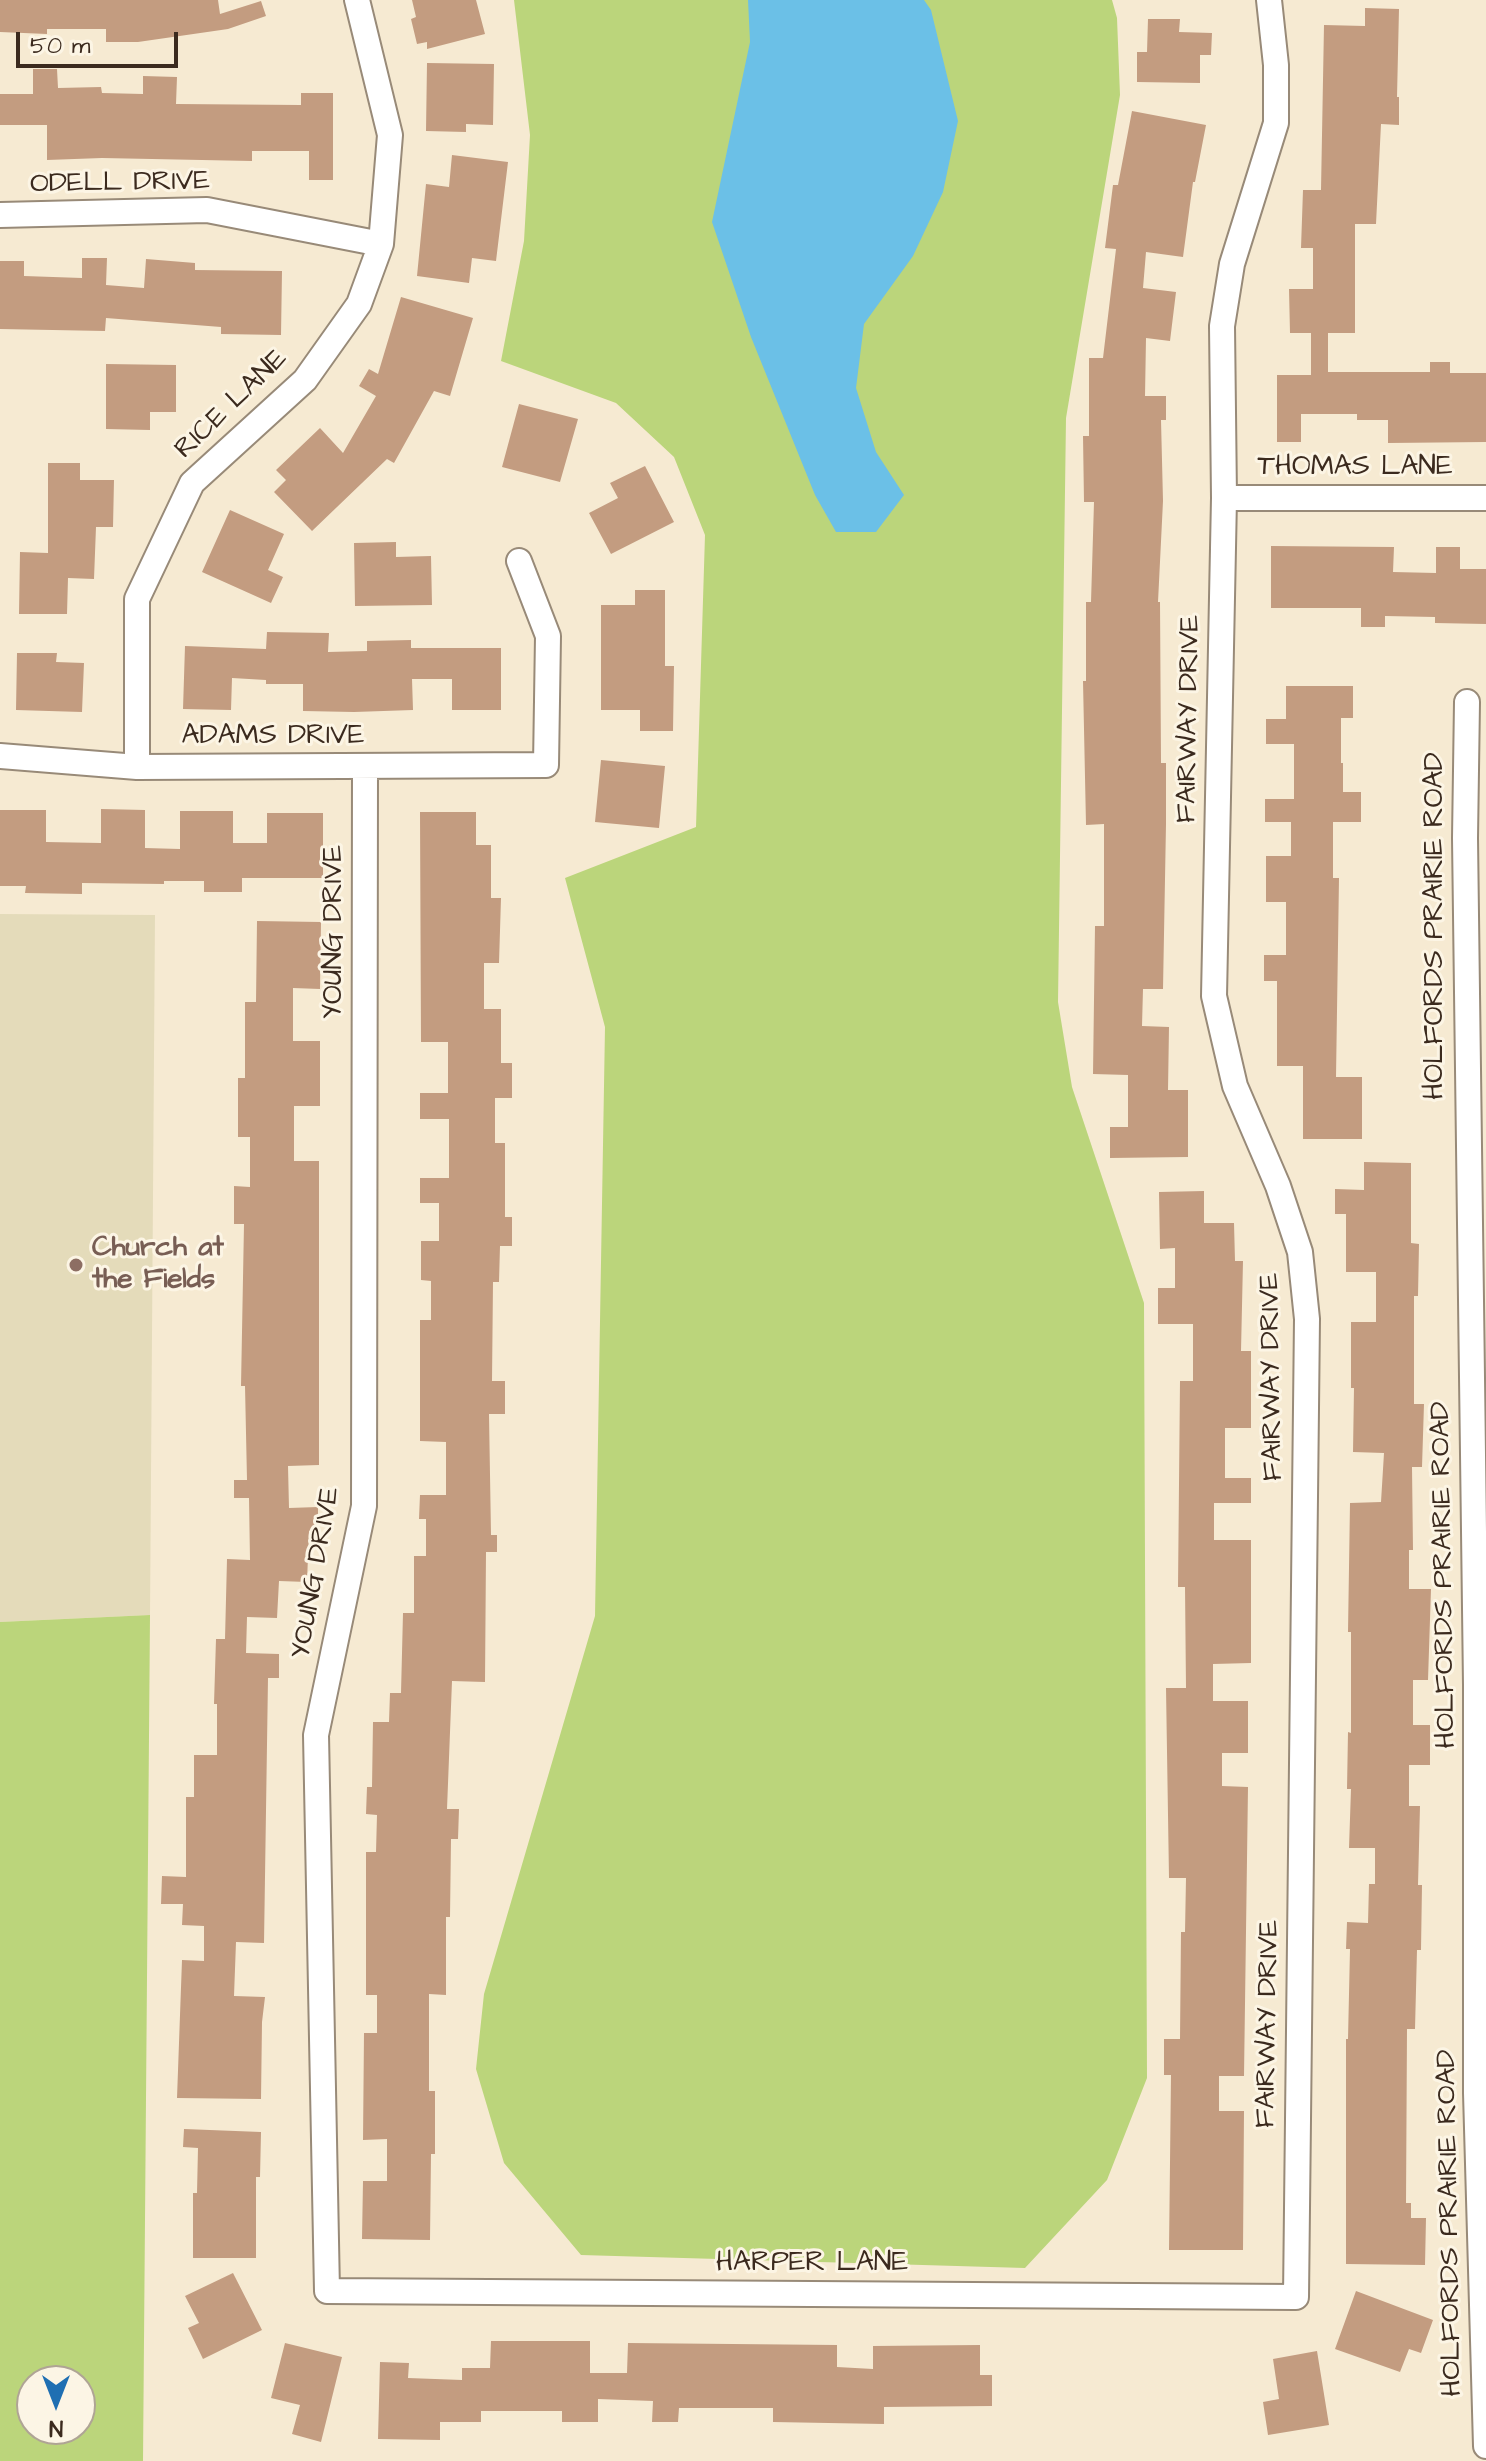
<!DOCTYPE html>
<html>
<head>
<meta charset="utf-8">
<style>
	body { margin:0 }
	#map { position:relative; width:1486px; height:2461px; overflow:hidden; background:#f6ead2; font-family:"Architects Daughter",sans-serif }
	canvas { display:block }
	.north { position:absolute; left:16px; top:2365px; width:80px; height:80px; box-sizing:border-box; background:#fcf5e5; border:2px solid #afa495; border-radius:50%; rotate:180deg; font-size:22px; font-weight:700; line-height:32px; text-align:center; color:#3b2a1e }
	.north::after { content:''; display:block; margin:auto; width:28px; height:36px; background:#1f6fb2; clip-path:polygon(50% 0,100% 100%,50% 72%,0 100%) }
	.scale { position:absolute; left:16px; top:32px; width:162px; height:36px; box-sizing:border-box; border:4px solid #3b2a1e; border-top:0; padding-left:10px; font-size:24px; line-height:28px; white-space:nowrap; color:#3b2a1e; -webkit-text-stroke:6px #fcf5e5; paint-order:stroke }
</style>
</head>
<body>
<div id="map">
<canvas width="1486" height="2461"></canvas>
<div class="north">N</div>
<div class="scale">50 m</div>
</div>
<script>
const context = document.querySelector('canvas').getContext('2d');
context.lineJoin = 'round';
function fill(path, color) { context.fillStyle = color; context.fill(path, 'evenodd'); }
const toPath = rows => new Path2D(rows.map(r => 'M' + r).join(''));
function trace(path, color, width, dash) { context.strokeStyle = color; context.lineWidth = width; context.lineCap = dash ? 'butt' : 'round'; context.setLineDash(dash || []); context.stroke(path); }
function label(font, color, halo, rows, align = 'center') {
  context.font = font + ' "Architects Daughter",sans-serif'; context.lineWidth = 6; context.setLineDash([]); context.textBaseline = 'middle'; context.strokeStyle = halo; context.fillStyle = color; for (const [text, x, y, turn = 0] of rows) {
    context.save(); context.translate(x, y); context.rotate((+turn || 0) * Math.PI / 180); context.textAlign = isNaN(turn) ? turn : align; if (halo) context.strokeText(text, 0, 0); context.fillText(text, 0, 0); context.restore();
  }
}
const built = toPath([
	[0,914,155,915,150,1615,0,1622]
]);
const green = toPath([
	[514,0,1112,0,1117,18,1120,95,1066,418,1058,1002,1072,1087,1144,1303,1147,2078,1107,2180,1025,2268,581,2255,504,2163,476,2069,484,1994,595,1616,605,1027,565,878,696,827,705,535,674,457,616,403,501,361,524,241,530,135],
	[150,1615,143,2461,0,2461,0,1622],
	[80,2381,80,2429,32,2429,32,2381]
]);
const water = toPath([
	[748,0,924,0,931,10,958,121,943,192,913,256,864,324,856,388,876,452,904,495,876,532,836,532,815,495,751,337,712,222,750,42]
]);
const building = toPath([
	[0,0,218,0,220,14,261,1,266,16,228,29,138,42,106,42,106,29,47,29,47,34,0,32],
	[412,0,476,0,485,34,427,49,427,42,417,44,411,19,416,17],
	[1365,8,1399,9,1397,97,1399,97,1399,125,1381,124,1376,224,1355,224,1355,333,1328,333,1328,372,1430,372,1430,362,1450,362,1450,373,1486,373,1486,442,1388,443,1388,420,1357,420,1357,414,1301,414,1301,442,1277,442,1277,375,1311,375,1311,333,1290,333,1289,289,1313,289,1313,248,1301,248,1303,190,1321,190,1324,25,1365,26],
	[1148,19,1180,19,1179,32,1212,33,1211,55,1200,55,1200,83,1137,82,1137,52,1147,52],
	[427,63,494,64,493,125,466,124,466,132,426,131],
	[33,69,57,69,58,88,101,87,102,93,143,94,143,76,177,77,176,104,301,105,301,93,333,93,333,180,309,180,309,151,252,151,252,161,102,158,47,160,47,125,0,125,0,94,33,94],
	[1132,111,1206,125,1195,182,1193,182,1183,257,1146,252,1143,288,1176,292,1170,341,1146,338,1145,396,1166,396,1166,420,1161,420,1163,501,1158,602,1160,602,1161,763,1166,763,1166,824,1163,989,1143,989,1142,1026,1169,1027,1168,1090,1188,1090,1188,1157,1110,1158,1110,1127,1128,1127,1128,1075,1093,1074,1095,926,1104,926,1104,824,1086,825,1083,681,1086,681,1086,602,1091,602,1094,502,1084,502,1083,436,1089,436,1089,358,1103,358,1116,249,1105,248,1113,185,1118,185],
	[452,155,508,162,496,261,472,258,469,283,417,276,426,184,449,187],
	[82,258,107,258,106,285,144,288,146,259,195,263,195,270,282,271,281,335,221,334,221,327,106,318,105,331,0,329,0,261,24,261,24,276,82,278],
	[401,297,473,318,450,396,434,391,394,463,387,459,312,531,274,492,286,480,276,470,320,428,343,453,376,396,359,386,369,369,378,374],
	[106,364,176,365,176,412,150,412,150,430,106,429],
	[519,404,578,419,560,482,502,467],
	[48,463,80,463,80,480,114,480,113,527,96,527,94,579,68,578,67,614,19,614,20,552,48,553],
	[645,466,674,522,611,554,589,513,618,498,610,483],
	[230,510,284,534,268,570,283,577,271,603,202,572],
	[396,542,396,557,431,556,432,605,355,606,354,543],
	[1271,546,1394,547,1393,572,1436,573,1436,547,1460,547,1460,569,1486,569,1486,624,1435,623,1435,617,1385,616,1385,627,1361,627,1361,608,1271,608],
	[635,590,665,590,665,666,674,666,673,731,640,731,640,710,601,710,601,605,635,605],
	[267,632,329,633,328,652,367,651,367,641,411,640,411,648,501,648,501,710,452,710,452,679,412,679,413,710,354,712,303,711,303,684,266,684,266,680,232,678,231,710,183,709,185,646,266,649],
	[17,653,57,653,56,662,84,663,82,712,16,710],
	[1286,686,1353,686,1353,718,1341,718,1341,763,1343,763,1343,792,1361,792,1361,822,1333,822,1333,878,1339,878,1336,1077,1362,1077,1362,1139,1303,1139,1303,1066,1277,1066,1277,981,1264,981,1264,955,1286,955,1286,902,1266,902,1266,856,1291,856,1291,822,1265,822,1265,799,1294,799,1294,744,1266,744,1266,719,1286,719],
	[601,760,665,766,659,828,595,822],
	[101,809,145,810,145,848,180,849,180,811,233,811,233,843,267,843,267,813,323,813,323,878,242,878,242,892,204,892,204,881,164,881,164,884,82,883,82,894,25,893,26,886,0,886,0,810,46,810,46,842,101,843],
	[420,812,476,812,476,845,491,845,491,898,501,898,499,963,484,963,484,1009,501,1009,501,1063,512,1063,512,1098,495,1098,495,1143,505,1143,505,1217,512,1217,512,1246,500,1246,499,1282,493,1282,492,1381,505,1381,505,1414,489,1414,491,1535,497,1535,497,1552,486,1552,485,1682,452,1681,447,1809,459,1809,458,1839,451,1839,450,1917,446,1917,446,1995,429,1994,429,2091,435,2091,435,2154,431,2154,430,2240,362,2239,363,2181,387,2181,387,2139,363,2140,364,2033,377,2033,377,1995,366,1995,366,1852,376,1852,377,1815,366,1814,367,1787,372,1787,373,1722,389,1722,390,1693,401,1693,403,1613,414,1613,414,1556,426,1556,426,1519,419,1519,420,1495,446,1495,446,1442,420,1441,420,1320,431,1320,431,1281,421,1280,421,1241,439,1241,439,1203,420,1203,420,1178,449,1178,449,1119,420,1119,420,1093,448,1093,448,1042,421,1042],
	[257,921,321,922,320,989,293,988,293,1041,320,1041,320,1106,294,1106,294,1161,319,1161,319,1465,288,1466,289,1508,318,1507,318,1531,309,1531,307,1582,279,1581,277,1618,247,1617,246,1653,279,1654,279,1678,268,1678,264,1943,236,1942,234,1996,265,1997,262,2022,261,2099,177,2098,182,1960,204,1961,204,1926,182,1925,183,1904,161,1904,162,1876,186,1877,186,1797,194,1797,194,1755,217,1755,217,1704,214,1704,216,1639,225,1639,227,1559,250,1560,249,1498,234,1498,234,1480,247,1480,245,1386,241,1386,244,1224,234,1224,234,1186,250,1187,250,1137,238,1137,238,1078,245,1078,245,1002,256,1002],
	[1364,1162,1411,1163,1411,1243,1419,1244,1418,1296,1414,1296,1414,1404,1424,1404,1422,1467,1412,1467,1413,1550,1409,1550,1409,1589,1431,1589,1428,1680,1413,1680,1413,1725,1430,1725,1430,1765,1409,1765,1409,1806,1420,1806,1418,1885,1422,1885,1421,1950,1417,1950,1415,2029,1407,2029,1406,2203,1411,2203,1411,2218,1426,2218,1425,2265,1346,2264,1346,2039,1348,2039,1350,1949,1346,1949,1347,1922,1368,1923,1369,1884,1375,1884,1375,1848,1349,1848,1351,1789,1347,1789,1348,1732,1351,1733,1351,1632,1348,1632,1350,1503,1381,1502,1384,1453,1353,1452,1354,1388,1351,1388,1351,1322,1376,1322,1376,1272,1346,1272,1346,1214,1335,1214,1335,1189,1364,1190],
	[1204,1191,1204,1223,1234,1223,1235,1261,1243,1261,1241,1351,1251,1351,1251,1428,1225,1428,1225,1478,1251,1478,1251,1503,1214,1503,1214,1540,1251,1540,1251,1663,1213,1664,1213,1701,1248,1701,1248,1753,1222,1753,1222,1786,1248,1787,1244,2076,1219,2076,1219,2111,1244,2111,1243,2250,1169,2250,1171,2075,1164,2075,1164,2039,1180,2039,1181,1932,1185,1932,1186,1878,1169,1878,1166,1688,1186,1688,1185,1587,1178,1587,1180,1381,1193,1381,1193,1324,1158,1324,1158,1288,1175,1288,1175,1248,1160,1249,1159,1192],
	[184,2129,261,2132,260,2177,256,2177,256,2258,193,2258,193,2193,197,2193,198,2148,183,2147],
	[233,2273,262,2330,203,2359,188,2328,199,2323,185,2296],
	[1356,2291,1433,2320,1421,2353,1409,2349,1400,2372,1335,2349],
	[491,2341,590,2341,590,2373,627,2373,628,2343,837,2345,837,2367,873,2369,873,2346,980,2345,980,2375,992,2375,992,2406,884,2407,884,2424,773,2422,773,2408,679,2408,678,2422,652,2422,653,2401,598,2399,598,2422,562,2422,562,2411,481,2411,481,2422,440,2422,440,2440,378,2439,380,2362,409,2363,408,2378,462,2380,462,2368,490,2368],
	[285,2343,342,2357,321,2442,292,2434,300,2405,271,2398],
	[1317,2351,1329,2425,1268,2435,1263,2402,1279,2399,1273,2359]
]);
const street = toPath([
	[0,215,207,210,381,244],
	[1224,498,1486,498],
	[1467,702,1465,838,1476,1685,1476,2093,1486,2446],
	[0,756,137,767,546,765,548,636,519,561],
	[137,767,137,599,192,483,305,380,359,304,381,244,390,135,357,0],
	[365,768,364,1506,316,1735,327,2291,1296,2297,1307,1319,1300,1252,1278,1186,1235,1086,1214,996,1224,498,1222,326,1232,264,1276,123,1276,65,1269,0]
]);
const markers = [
	[76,1265,8,"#8d6e63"]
];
const streetNames = [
	["ODELL DRIVE",120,184,-1],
	["RICE LANE",232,405,-44],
	["THOMAS LANE",1355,468],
	["FAIRWAY DRIVE",1190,719,-89],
	["ADAMS DRIVE",273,737],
	["HOLFORDS PRAIRIE ROAD",1436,926,-90],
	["YOUNG DRIVE",335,932,-90],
	["FAIRWAY DRIVE",1273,1377,-91],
	["YOUNG DRIVE",317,1573,-80],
	["HOLFORDS PRAIRIE ROAD",1445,1575,-91],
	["FAIRWAY DRIVE",1269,2024,-89],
	["HOLFORDS PRAIRIE ROAD",1451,2223,-91],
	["HARPER LANE",812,2264]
];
const educationNames = [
	["Church at",92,1249],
	["the Fields",92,1281]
];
fill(built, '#e4dbba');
fill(green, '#bbd57b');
fill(water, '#6bc0e7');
fill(building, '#c39c80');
trace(street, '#988a78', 28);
trace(street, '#fff', 24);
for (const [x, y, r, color] of markers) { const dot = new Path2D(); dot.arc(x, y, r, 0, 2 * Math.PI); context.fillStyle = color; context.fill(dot); trace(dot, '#fcf5e5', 3); }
label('28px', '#3b2a1e', '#fcf5e5', streetNames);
label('bold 28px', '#785e54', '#fcf5e5', educationNames, 'left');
</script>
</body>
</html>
